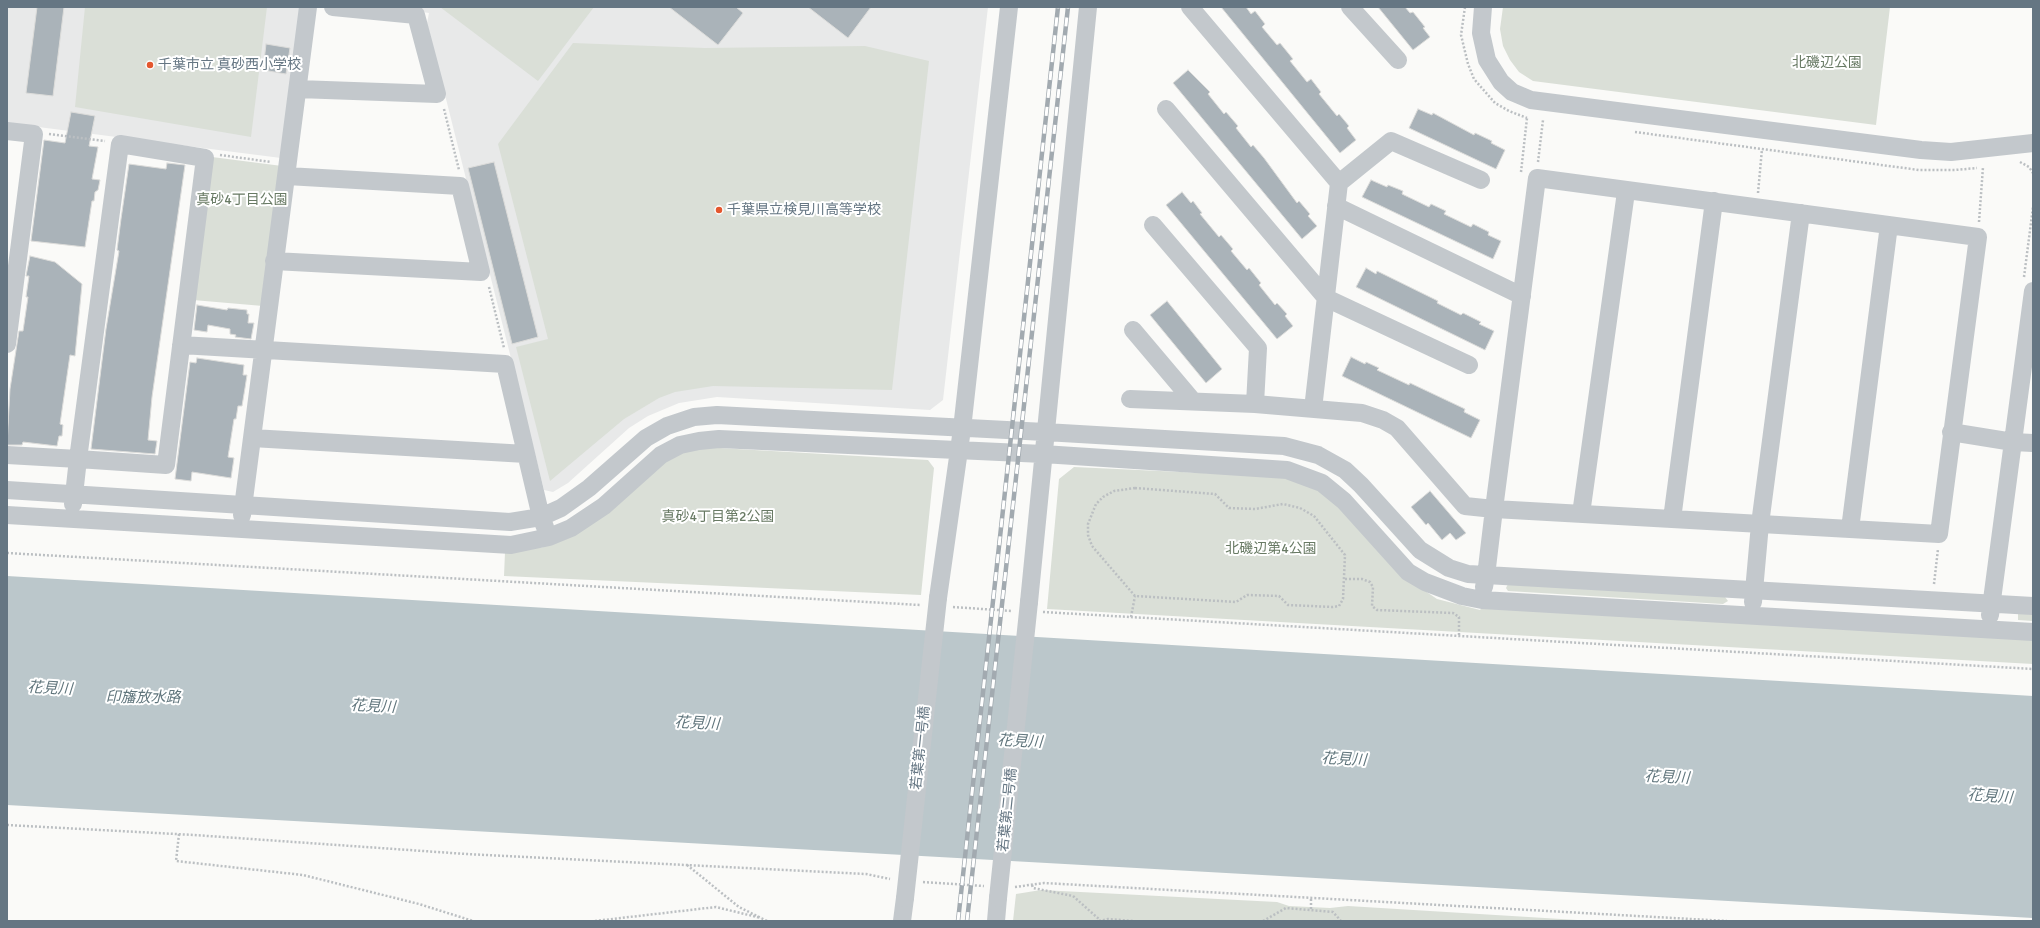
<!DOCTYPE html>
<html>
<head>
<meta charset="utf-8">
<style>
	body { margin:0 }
	#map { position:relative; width:2040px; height:928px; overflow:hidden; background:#fafaf8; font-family:Signika,sans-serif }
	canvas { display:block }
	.frame { position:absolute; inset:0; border:8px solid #657683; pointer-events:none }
</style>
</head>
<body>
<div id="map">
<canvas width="2040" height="928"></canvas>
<div class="frame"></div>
</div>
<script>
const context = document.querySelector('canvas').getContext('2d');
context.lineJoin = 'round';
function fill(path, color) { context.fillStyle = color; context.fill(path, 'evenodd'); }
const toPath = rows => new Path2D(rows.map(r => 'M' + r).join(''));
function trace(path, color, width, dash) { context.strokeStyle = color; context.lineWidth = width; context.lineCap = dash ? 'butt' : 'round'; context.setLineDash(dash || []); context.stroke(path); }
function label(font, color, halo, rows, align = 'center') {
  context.font = font + ' Signika,"Noto Sans JP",sans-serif'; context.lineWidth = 4; context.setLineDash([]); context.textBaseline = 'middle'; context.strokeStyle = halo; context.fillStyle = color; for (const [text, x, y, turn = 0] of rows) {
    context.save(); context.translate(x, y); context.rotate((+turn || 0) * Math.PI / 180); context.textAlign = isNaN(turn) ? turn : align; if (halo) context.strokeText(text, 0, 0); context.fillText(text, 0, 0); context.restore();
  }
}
const built = toPath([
	[7,7,301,7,281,158,7,123],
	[389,7,988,7,943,400,930,410,717,397,679,403,648,416,629,428,568,483,553,492,544,490,427,23,429,13]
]);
const green = toPath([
	[85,7,267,7,251,137,75,107],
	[440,7,594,7,538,81],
	[1503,7,1890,7,1876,125,1533,81,1519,72,1510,60,1503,46,1500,29],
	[573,43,705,48,865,46,929,61,892,390,713,386,675,392,659,398,624,419,550,481,516,347,548,339,498,144],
	[212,157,282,166,263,306,193,300],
	[702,447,928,460,934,468,921,595,504,576,505,552,544,547,677,452],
	[1074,467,1289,477,1316,488,1344,512,1403,576,1437,599,1480,610,1484,605,2033,637,2033,664,1047,609,1059,479],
	[1508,584,1725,597,1728,601,1723,604,1508,591,1506,588],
	[2018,613,2033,614,2033,621,2018,620],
	[1041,890,1277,902,1289,906,1330,908,1348,906,1594,921,1013,921,1016,894]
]);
const water = toPath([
	[7,576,2033,696,2033,918,7,805]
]);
const building = toPath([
	[37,7,64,7,53,96,26,93,37,7],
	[669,7,736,7,743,13,718,45,669,7],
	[808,7,871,7,848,38,808,7],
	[1221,7,1246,7,1251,14,1255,11,1265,24,1262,27,1277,45,1280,43,1293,59,1290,61,1307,82,1311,79,1321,92,1319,94,1337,116,1339,114,1349,126,1347,128,1356,140,1340,153,1221,7],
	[1378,7,1405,7,1410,13,1413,12,1425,27,1423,28,1430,37,1413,50,1378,7],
	[266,44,290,48,286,74,263,70,266,44],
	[1188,70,1210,92,1208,94,1224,114,1226,112,1238,126,1236,128,1251,147,1253,145,1264,158,1297,203,1299,201,1310,214,1308,216,1317,226,1302,239,1173,83,1188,70],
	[1418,109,1432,115,1433,113,1474,135,1475,133,1492,141,1491,143,1505,150,1496,169,1409,128,1418,109],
	[71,112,95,116,89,146,98,147,92,179,100,180,98,190,95,192,94,201,92,201,85,247,31,241,44,140,65,143,71,112],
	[494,162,538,337,512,344,468,168,494,162],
	[167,163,185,165,152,397,148,440,157,441,155,454,91,449,106,329,119,251,117,250,121,219,129,164,166,169,167,163],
	[1371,180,1387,187,1388,185,1403,191,1402,194,1429,207,1431,204,1446,211,1444,214,1471,227,1473,224,1489,232,1488,235,1501,241,1493,259,1362,197,1371,180],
	[1182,192,1191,203,1193,201,1202,213,1200,214,1219,237,1221,235,1233,249,1231,251,1247,270,1249,268,1261,283,1259,285,1275,305,1277,303,1287,314,1285,316,1293,326,1277,339,1166,205,1182,192],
	[30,256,55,262,82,284,75,356,70,355,60,424,63,425,62,436,59,436,57,446,23,442,22,445,7,445,10,389,19,331,23,331,28,297,26,297,29,276,26,276,30,256],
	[1366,268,1376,274,1377,271,1438,301,1437,303,1461,315,1463,313,1481,322,1479,324,1494,331,1485,350,1356,287,1366,268],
	[1167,301,1222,369,1206,383,1150,315,1167,301],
	[197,305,227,310,228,308,247,310,247,314,249,314,248,323,254,323,251,339,235,337,236,335,230,334,230,329,208,325,207,332,194,330,197,305],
	[1351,357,1365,364,1366,362,1379,368,1377,370,1409,385,1410,383,1465,409,1464,412,1480,420,1471,438,1342,376,1351,357],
	[197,358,244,365,243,375,247,375,245,388,242,406,238,406,236,419,234,419,228,457,234,458,231,478,192,472,191,481,175,479,190,362,196,363,197,358],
	[1430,491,1466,533,1456,540,1450,533,1442,540,1428,523,1426,525,1411,507,1430,491]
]);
const path = toPath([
	[1465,7,1461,35,1468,64,1474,79,1495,103,1509,111,1527,118],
	[444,109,459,170],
	[1635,132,1919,170,1955,170,1977,168],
	[49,134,105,141],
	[220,155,271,162],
	[1538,162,1543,120],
	[2020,162,2029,167,2033,173],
	[1521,172,1527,118],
	[1758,193,1762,149],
	[1979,222,1983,167],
	[2024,277,2033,207],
	[489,287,504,348],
	[1135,488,1215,494,1229,508,1255,509,1283,504,1300,508,1314,516,1345,555,1343,599,1339,606,1333,607,1288,605,1279,596,1247,595,1236,602,1135,596,1092,546,1088,535,1088,524,1096,504,1103,497,1114,491,1135,488],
	[7,553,920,605],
	[1345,579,1362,579,1370,582,1373,587,1372,606,1377,610,1453,613,1459,617,1459,636],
	[1934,584,1938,549],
	[953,607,1012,611],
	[1043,612,2033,669],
	[1131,617,1135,596],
	[7,825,194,835,466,854,866,874,890,879],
	[179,834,176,861,303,875,419,904,473,921],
	[687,865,739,907,767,921],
	[923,882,984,886],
	[1032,885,1033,888,1073,896,1100,920],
	[1015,887,1044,883,1727,921],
	[1311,909,1311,898],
	[595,921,716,907,761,918],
	[1099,921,1108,919,1133,921],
	[1263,921,1286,908,1333,912,1341,921]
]);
const minor = toPath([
	[1190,7,1339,183],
	[1350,7,1398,60],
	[1483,7,1481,33,1487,60,1501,82,1512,92,1531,100,1921,150,1951,152,2033,143],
	[298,89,437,94,416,15,333,7],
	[1166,109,1326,298,1469,365],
	[7,131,34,134,7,344],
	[1336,206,1522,296],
	[1153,225,1258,348,1255,404],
	[274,261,481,272,460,186,287,176],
	[1133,330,1193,401],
	[181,345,505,364,541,517,545,527],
	[1130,399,1255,404,1362,413,1383,420,1397,428,1465,506,1494,509,1939,534,1978,237,1537,178,1494,509,1486,576,1484,587],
	[1313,409,1339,183,1391,141,1481,180],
	[1951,432,2013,442,2033,443],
	[252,438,526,454],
	[7,455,78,459,166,465,205,158,120,144,78,459,73,504],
	[7,490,510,522,541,517,561,508,589,488,646,438,667,426,694,417,717,415,1045,432,1284,446,1318,455,1345,470,1361,485,1420,550,1449,568,1468,574,2033,606],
	[1581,514,1626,192],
	[7,515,511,545,549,537,571,528,604,506,661,455,680,445,699,441,719,439,1043,454,1287,470,1322,483,1344,501,1408,572,1425,582,1462,596,1482,600,2033,632],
	[242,515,308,7],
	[1672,519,1714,201],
	[1850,529,1889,225],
	[938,598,962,429,1009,7],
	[1029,602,1088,7],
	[1753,602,1760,524,1801,213],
	[1990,615,2033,291],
	[902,921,905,898],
	[996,921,998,898]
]);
const rail = toPath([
	[958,921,1058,7],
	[967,921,1068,7]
]);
const minorBridge = toPath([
	[905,898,938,598],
	[998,898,1029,602]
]);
const markers = [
	[150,65,4,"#e4572e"],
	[719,210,4,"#e4572e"]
];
const parkNames = [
	["北磯辺公園",1827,63],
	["真砂4丁目公園",242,200],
	["真砂4丁目第2公園",718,517],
	["北磯辺第4公園",1271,549]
];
const poiNames = [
	["千葉市立 真砂西小学校",158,65],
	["千葉県立検見川高等学校",727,210]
];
const streetNames = [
	["若葉第一号橋",921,748,-84],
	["若葉第二号橋",1008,810,-84]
];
const waterNames = [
	["花見川",50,689,3],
	["印旛放水路",143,698],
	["花見川",373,707,3],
	["花見川",697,724,3],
	["花見川",1020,742,3],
	["花見川",1344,760,3],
	["花見川",1667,778,3],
	["花見川",1990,797,4]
];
fill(built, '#e8e9e9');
fill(green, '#dadfd7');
fill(water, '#bbc7cb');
fill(building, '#aab3b9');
trace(building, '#dcdcda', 1);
trace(path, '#bbbfc2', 2.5, [2, 2]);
trace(minor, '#c3c8cc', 18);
trace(rail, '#a2aab0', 4.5);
trace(rail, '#fff', 3, [9]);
trace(minorBridge, '#c3c8cc', 18);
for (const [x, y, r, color] of markers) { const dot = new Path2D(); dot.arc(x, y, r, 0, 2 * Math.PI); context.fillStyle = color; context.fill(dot); trace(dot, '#fff', 1.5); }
label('14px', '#687a64', '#fff', parkNames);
label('14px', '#657683', '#fff', poiNames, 'left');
label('14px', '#657683', '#fff', streetNames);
label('italic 15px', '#60757c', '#fff', waterNames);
</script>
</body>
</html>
